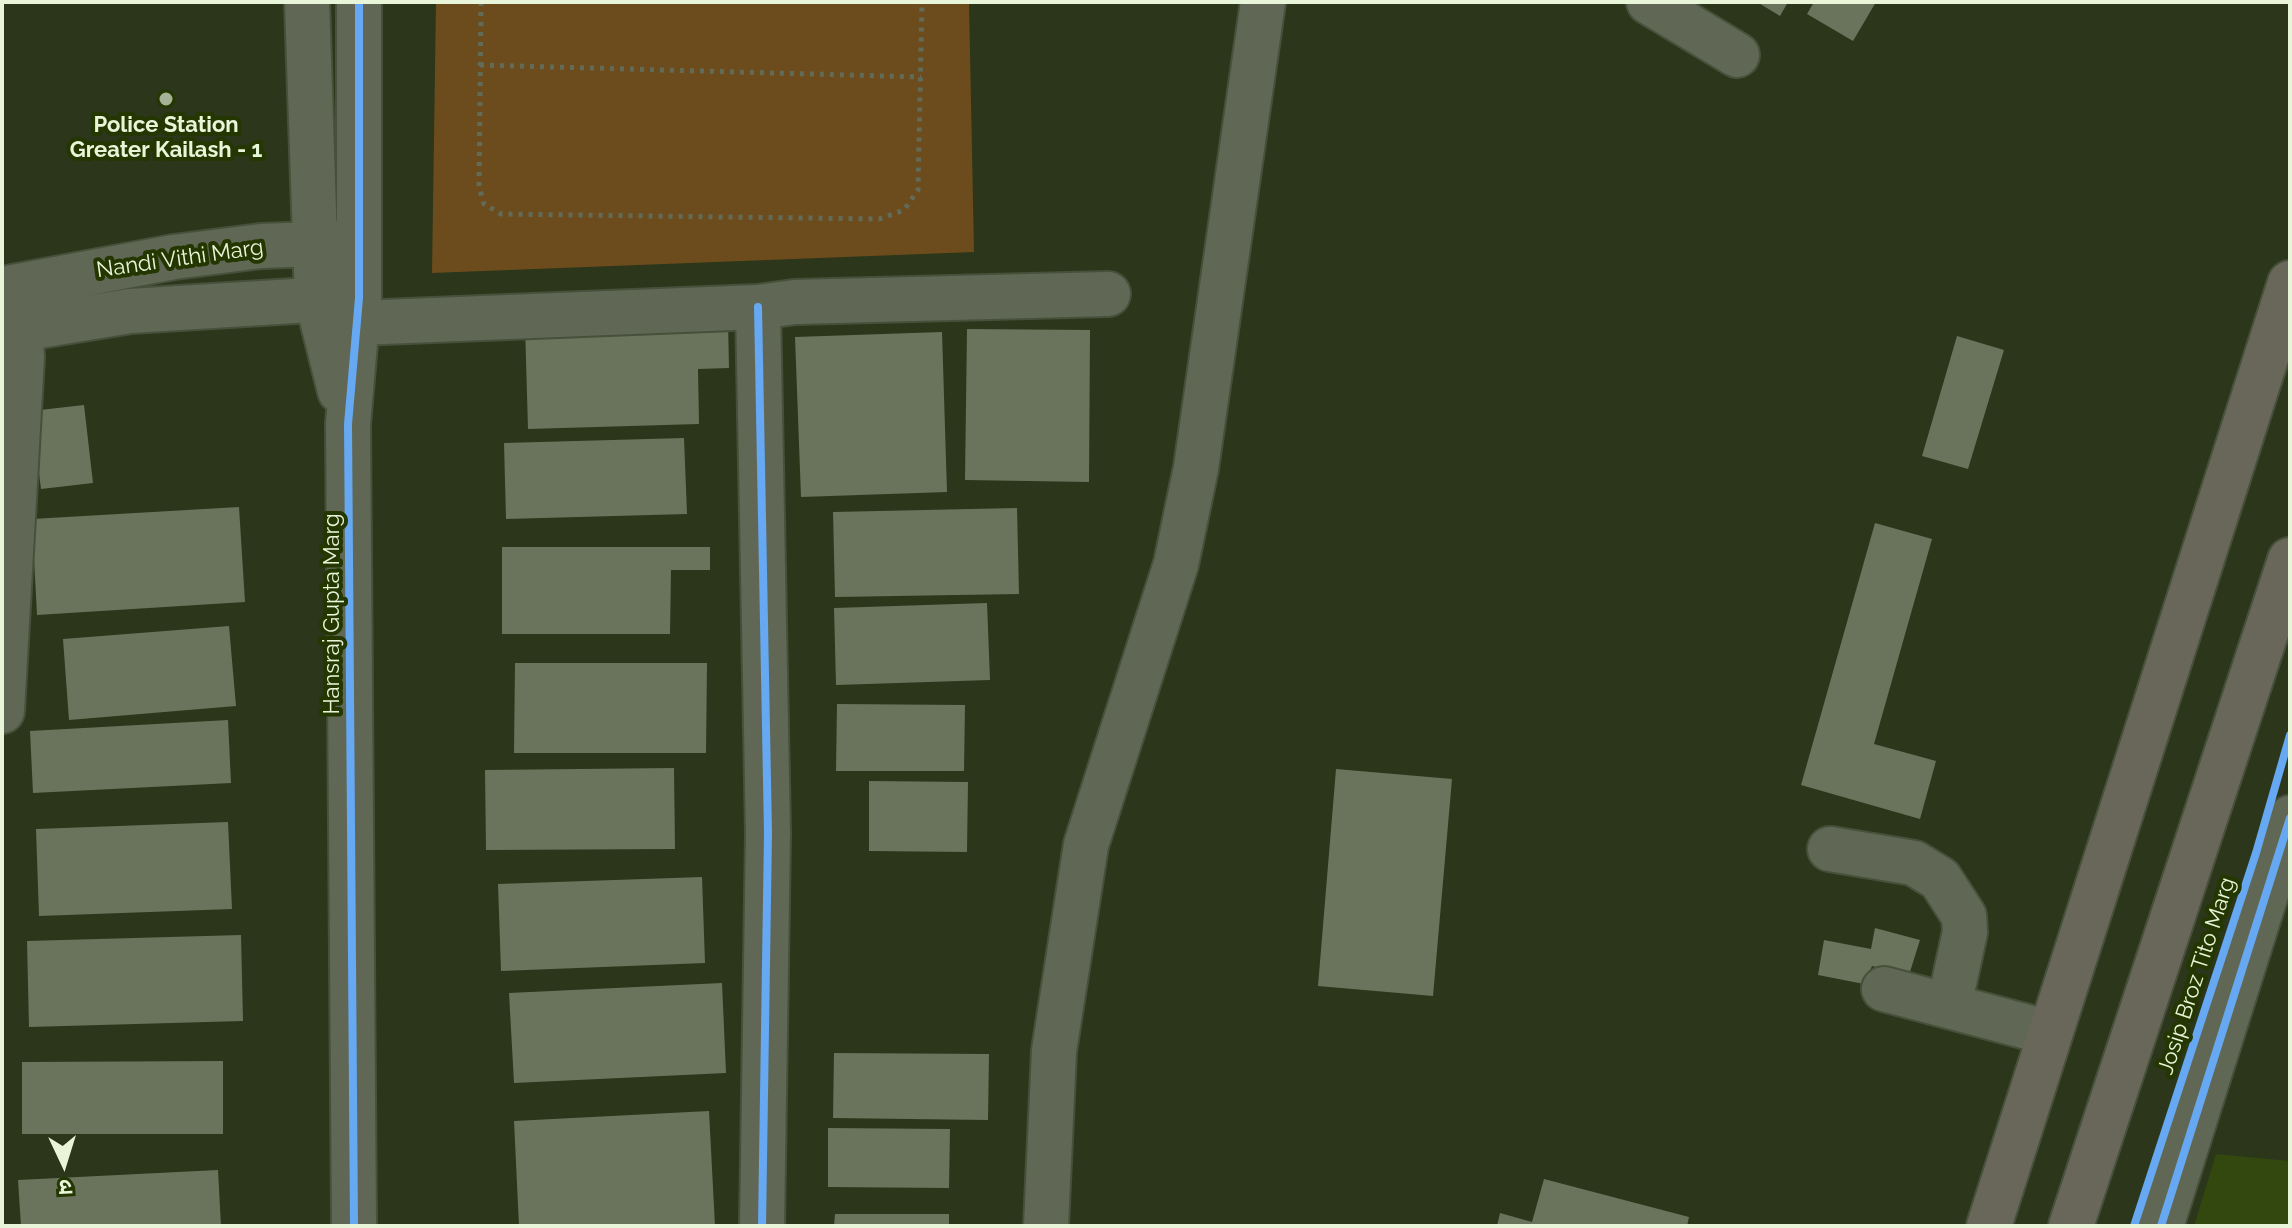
<!DOCTYPE html>
<html>
<head>
<meta charset="utf-8">
<style>
	body { margin:0 }
	#map { position:relative; width:2292px; height:1228px; overflow:hidden; background:#2b361a; font-family:Raleway,"Noto Sans Devanagari",sans-serif }
	canvas { display:block }
	.frame { position:absolute; inset:0; border:4px solid #e8f5d9; pointer-events:none }
	.north { position:absolute; left:24px; top:1124px; width:80px; height:80px; -webkit-text-stroke:6px #243701; paint-order:stroke; rotate:176deg; font-size:22px; font-weight:700; line-height:32px; text-align:center; color:#e8f5d9 }
	.north::after { content:''; display:block; margin:auto; width:28px; height:36px; background:#e8f5d9; clip-path:polygon(50% 0,100% 100%,50% 72%,0 100%) }
</style>
</head>
<body>
<div id="map">
<canvas width="2292" height="1228"></canvas>
<div class="frame"></div>
<div class="north">उ</div>
</div>
<script>
const context = document.querySelector('canvas').getContext('2d');
context.lineJoin = 'round';
function fill(path, color) { context.fillStyle = color; context.fill(path, 'evenodd'); }
const toPath = rows => new Path2D(rows.map(r => 'M' + r).join(''));
function trace(path, color, width, dash) { context.strokeStyle = color; context.lineWidth = width; context.lineCap = dash ? 'butt' : 'round'; context.setLineDash(dash || []); context.stroke(path); }
function label(font, color, halo, rows, align = 'center') {
  context.font = font + ' Raleway,sans-serif'; context.lineWidth = 8; context.setLineDash([]); context.textBaseline = 'middle'; context.strokeStyle = halo; context.fillStyle = color; for (const [text, x, y, turn = 0] of rows) {
    context.save(); context.translate(x, y); context.rotate((+turn || 0) * Math.PI / 180); context.textAlign = isNaN(turn) ? turn : align; if (halo) context.strokeText(text, 0, 0); context.fillText(text, 0, 0); context.restore();
  }
}
const built = toPath([
	[2216,1154,2290,1161,2290,1226,2194,1226]
]);
const green = toPath([
	[436,2,969,2,974,252,432,273]
]);
const building = toPath([
	[1757,2,1788,2,1780,16],
	[1814,2,1876,2,1853,41,1807,14],
	[728,320,729,368,698,369,699,424,528,429,525,326],
	[967,329,1090,330,1089,482,965,480],
	[942,332,947,492,801,497,795,337],
	[1957,336,2004,350,1968,469,1922,456],
	[84,405,93,483,41,489,31,411],
	[684,438,687,514,506,519,504,443],
	[239,507,245,602,37,615,32,519],
	[1017,508,1019,594,835,597,833,512],
	[1875,523,1932,539,1874,744,1936,761,1920,819,1801,785],
	[502,547,710,547,710,570,671,570,670,634,502,634],
	[987,603,990,680,836,685,834,608],
	[229,626,236,706,69,720,63,639],
	[515,663,707,663,706,753,514,753],
	[837,704,965,705,964,771,836,771],
	[228,720,231,783,33,793,30,731],
	[674,768,675,849,486,850,485,770],
	[1336,769,1452,779,1433,996,1318,986],
	[869,781,968,782,967,852,869,851],
	[228,822,232,909,39,916,36,829],
	[702,877,705,963,501,971,498,884],
	[1875,928,1920,940,1909,975,1872,966,1864,984,1818,975,1824,940,1871,949],
	[241,935,243,1021,29,1027,27,941],
	[722,983,726,1073,514,1083,509,993],
	[834,1053,989,1054,988,1120,833,1118],
	[223,1061,223,1134,22,1134,22,1062],
	[709,1111,715,1226,519,1226,514,1121],
	[828,1128,950,1129,949,1188,828,1187],
	[218,1170,221,1226,21,1226,18,1180],
	[1544,1179,1689,1217,1687,1226,1497,1226,1500,1213,1532,1222],
	[835,1214,949,1214,949,1226,834,1226]
]);
const path = toPath([
	[481,2,479,187,484,204,501,214,879,219,904,210,918,190,922,2],
	[480,65,921,77]
]);
const minor = toPath([
	[307,2,317,299,340,391],
	[1649,2,1737,55],
	[2,289,174,257,261,246,340,243],
	[758,307,768,833,762,1226],
	[358,323,758,307,795,302,1108,294],
	[2,332,130,311,344,298],
	[2,711,22,357,20,328],
	[1830,849,1914,863,1940,879,1964,916,1965,932,1949,1006],
	[1884,989,2050,1033],
	[354,1226,348,424,359,298,359,2],
	[1046,1226,1054,1051,1086,845,1176,564,1196,468,1263,2],
	[2161,1226,2290,818]
]);
const major = toPath([
	[1989,1226,2290,283],
	[2071,1226,2290,560]
]);
const cycleway = toPath([
	[758,307,768,833,762,1226],
	[354,1226,348,424,359,298,359,2],
	[2134,1226,2256,853,2290,735],
	[2161,1226,2290,818]
]);
const markers = [
	[166,99,8,"#a6b296"]
];
const poiNames = [
	["Police Station",166,125],
	["Greater Kailash - 1",166,150]
];
const streetNames = [
	["Nandi Vithi Marg",180,259,-8],
	["Hansraj Gupta Marg",332,614,-90],
	["Josip Broz Tito Marg",2197,976,-72]
];
fill(built, '#32480f');
fill(green, '#6c4c1d');
fill(building, '#6a745d');
trace(minor, '#47503b', 48);
trace(major, '#47503b', 48);
trace(path, '#626b58', 5, [4, 6]);
trace(minor, '#606855', 44);
trace(major, '#696759', 44);
trace(cycleway, '#66a8f1', 8);
for (const [x, y, r, color] of markers) { const dot = new Path2D(); dot.arc(x, y, r, 0, 2 * Math.PI); context.fillStyle = color; context.fill(dot); trace(dot, '#243701', 3); }
label('bold 22px', '#e8f5d9', '#243701', poiNames);
label('22px', '#e8f5d9', '#243701', streetNames);
</script>
</body>
</html>
